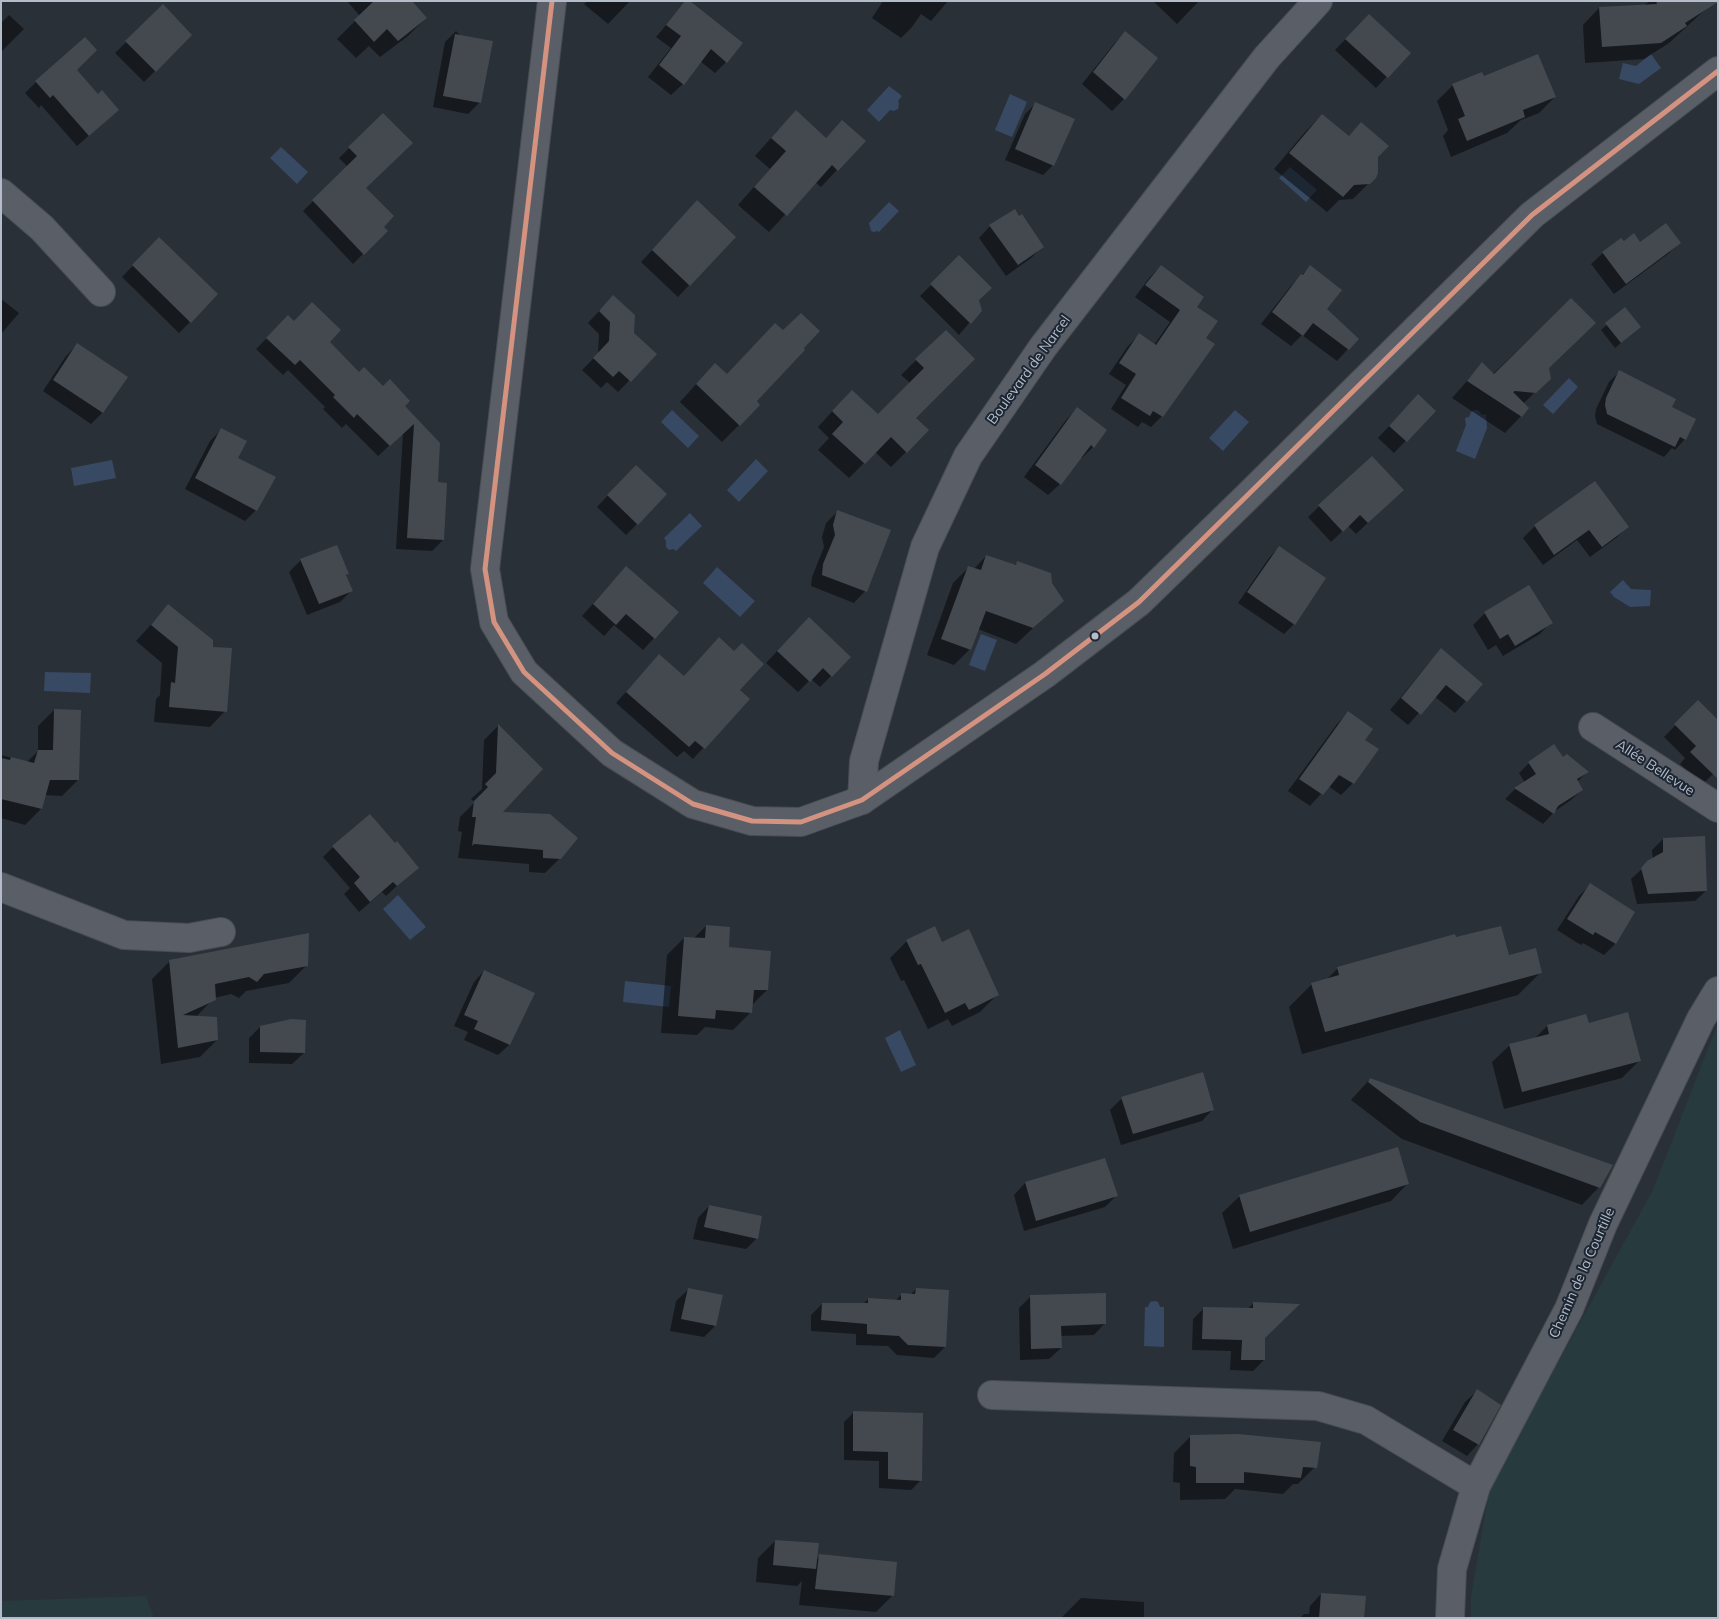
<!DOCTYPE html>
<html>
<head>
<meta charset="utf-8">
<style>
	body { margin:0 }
	#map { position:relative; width:1719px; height:1619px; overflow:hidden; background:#2a3038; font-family:Mulish,sans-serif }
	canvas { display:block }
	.frame { position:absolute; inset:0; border:2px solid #b4bcc9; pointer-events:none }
</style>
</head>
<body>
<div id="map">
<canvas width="1719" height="1619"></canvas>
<div class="frame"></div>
</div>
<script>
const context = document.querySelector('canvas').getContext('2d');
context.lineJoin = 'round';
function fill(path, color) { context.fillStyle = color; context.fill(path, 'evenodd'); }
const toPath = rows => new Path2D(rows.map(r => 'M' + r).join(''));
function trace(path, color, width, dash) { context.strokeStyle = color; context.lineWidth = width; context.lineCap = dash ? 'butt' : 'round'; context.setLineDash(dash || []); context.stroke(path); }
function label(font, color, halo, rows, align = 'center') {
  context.font = font + ' Mulish,sans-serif'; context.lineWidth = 4; context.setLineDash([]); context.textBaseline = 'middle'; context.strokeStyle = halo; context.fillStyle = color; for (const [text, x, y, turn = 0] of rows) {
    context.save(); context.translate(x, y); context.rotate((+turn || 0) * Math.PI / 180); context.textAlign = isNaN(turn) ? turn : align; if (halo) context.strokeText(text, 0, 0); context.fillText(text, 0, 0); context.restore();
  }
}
const green = toPath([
	[1718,1023,1718,1618,1471,1618,1471,1597,1490,1486,1653,1190],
	[146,1596,154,1618,1,1618,1,1601]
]);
const water = toPath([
	[1651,54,1661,68,1639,84,1619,79,1623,63,1636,66],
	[889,86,902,96,898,101,899,104,898,109,894,111,890,110,879,122,867,110],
	[1010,94,1027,102,1012,137,995,130],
	[281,147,308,172,297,184,270,158],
	[1290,167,1317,190,1306,202,1279,178],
	[889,202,899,211,879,232,877,231,874,232,871,231,869,223],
	[1569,378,1578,387,1553,414,1543,405],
	[672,410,699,436,688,448,661,422],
	[1235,410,1249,422,1223,451,1209,438],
	[1474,410,1478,410,1482,415,1486,414,1487,428,1475,459,1456,451,1466,425,1465,418,1469,417,1471,412],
	[756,459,768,471,739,502,727,490],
	[112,460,116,478,74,486,71,468],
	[690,513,702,526,676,551,673,549,669,550,666,547,666,541,664,538],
	[717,567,755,601,740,617,703,583],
	[1623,580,1631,589,1651,590,1650,606,1630,607,1614,597,1610,592],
	[981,634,997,640,985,671,969,665],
	[45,672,91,673,90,693,44,691],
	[398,895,426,927,410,940,383,909],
	[625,981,671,986,669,1007,623,1002],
	[900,1030,916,1065,901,1072,885,1038],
	[1155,1301,1158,1302,1160,1307,1164,1307,1164,1347,1144,1346,1145,1307,1148,1307,1150,1302]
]);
const shadow = toPath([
	[347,1,410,1,426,18,408,36,380,57,369,46,356,58,337,39,360,16],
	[587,1,630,1,608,24,584,4],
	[686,1,726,62,715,73,700,61,683,84,671,95,648,77,671,48,656,37],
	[883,1,948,1,931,21,921,14,912,27,901,38,872,18],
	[1153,1,1199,1,1177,24],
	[1650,1,1703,1,1707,8,1669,43,1644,59,1585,63,1583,25,1599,8,1643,6],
	[163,6,191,35,144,82,115,53],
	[9,15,24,29,1,52,1,21,2,22],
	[1358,26,1409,53,1376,88,1335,50],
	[456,31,487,64,480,102,468,114,433,107,445,42],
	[1125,33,1156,58,1124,99,1112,111,1082,84,1114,44],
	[75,70,98,95,118,110,77,146,41,105,39,108,25,93,36,82],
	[1483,78,1555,97,1539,113,1521,120,1507,133,1451,157,1443,136,1448,130,1437,101,1453,85],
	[1035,104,1053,165,1043,175,1005,160,1025,114],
	[383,115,365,188,382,227,386,231,353,264,303,211,348,167,339,158],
	[1322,115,1348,137,1361,124,1376,157,1375,177,1353,199,1339,200,1327,212,1274,169,1306,131],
	[842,122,864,141,821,187,815,182,769,232,738,205,770,169,755,156,779,129,826,138],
	[1014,210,1042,247,1031,258,1006,276,979,238,990,226],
	[686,214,734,237,678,297,641,262],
	[1621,239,1624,243,1679,243,1668,254,1614,294,1591,264,1603,253],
	[148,250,190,322,179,333,122,277],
	[959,257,980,310,959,335,920,296],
	[1161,266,1196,307,1205,338,1162,416,1151,427,1142,422,1138,427,1111,409,1126,385,1109,374,1128,346,1139,335,1154,345,1170,322,1135,297,1150,277],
	[1310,267,1325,309,1357,339,1337,361,1302,335,1291,346,1261,324,1290,287],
	[1,299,19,313,1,334],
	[1571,299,1548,368,1549,378,1523,404,1521,416,1505,433,1452,398,1482,364,1493,374],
	[602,308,655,354,618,392,607,382,601,388,582,370,598,354,599,334,588,323],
	[1625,309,1634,332,1615,348,1601,330],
	[288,317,293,323,328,342,359,374,383,388,403,406,438,443,436,484,443,540,432,551,396,549,403,433,378,456,346,424,342,428,323,409,325,407,288,370,283,375,256,349],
	[946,331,915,418,906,452,891,467,875,452,849,478,818,450,829,438,818,427,837,406,878,415,910,383,901,375],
	[77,345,126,377,102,413,91,424,43,391,66,356],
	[1619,372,1685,439,1675,450,1672,448,1664,457,1597,424,1595,416,1596,409,1609,382],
	[698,382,755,401,759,405,722,442,680,402],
	[1407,407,1434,411,1394,453,1378,438],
	[1077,409,1093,447,1082,458,1080,457,1060,484,1048,495,1024,477,1066,420],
	[221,430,237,459,256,510,245,521,185,489,210,441],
	[1371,457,1391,501,1356,534,1348,526,1331,542,1308,517],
	[624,478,637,524,626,535,597,507],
	[1595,482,1627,527,1616,538,1590,557,1577,540,1543,565,1523,538,1535,526],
	[837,512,889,531,865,591,854,603,811,586,812,577,824,547,822,537,826,523],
	[1279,547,1294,624,1284,634,1238,603,1269,558],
	[986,556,1014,566,1018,562,1051,584,1062,601,1016,644,978,629,970,649,954,665,927,655,953,583,969,567,974,569],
	[301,560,348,574,346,576,352,590,340,602,307,615,289,572],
	[615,579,654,638,643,650,614,625,604,636,582,616],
	[1528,586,1551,622,1540,634,1503,656,1496,645,1488,650,1473,625,1485,613],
	[168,606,212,648,225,711,210,727,154,722,156,699,160,695,162,663,136,641],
	[797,630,850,657,820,687,811,679,798,692,766,663],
	[1441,650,1481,684,1455,713,1434,696,1408,725,1390,710,1430,662],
	[659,655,684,677,738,690,748,699,693,759,684,751,677,757,616,703],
	[1698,702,1718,769,1702,785,1680,764,1685,758,1664,737],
	[54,710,78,780,62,796,45,795,41,809,25,825,1,818,1,755,27,762,38,751,38,726],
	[1348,713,1363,741,1353,783,1341,795,1328,786,1310,806,1288,791,1337,724],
	[498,726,500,813,560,858,545,873,529,872,529,864,458,858,462,832,458,831,460,817,475,802,471,799,482,789,484,740],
	[1562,759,1587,772,1577,782,1582,790,1571,800,1555,811,1543,824,1505,799,1515,789,1525,783,1519,773,1529,763],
	[1663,839,1706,891,1695,901,1637,904,1631,879,1653,859,1652,850],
	[333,847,417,867,386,896,382,892,359,912,344,894,350,888,323,857],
	[1590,885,1634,912,1615,944,1604,955,1583,943,1581,945,1557,930,1579,896],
	[706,926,767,990,751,1006,751,1012,733,1030,705,1027,697,1035,661,1033,667,955,684,938,694,938],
	[1454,936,1455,939,1508,957,1541,972,1518,995,1302,1054,1289,1007,1312,984,1326,980,1337,969],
	[907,941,942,944,997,995,980,1012,952,1026,948,1019,928,1029,904,980,901,981,890,958],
	[169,962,307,965,289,983,246,991,239,998,231,994,214,998,196,1017,217,1040,200,1057,161,1064,152,979],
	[484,971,533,993,509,1045,498,1055,464,1040,468,1032,454,1026,474,982],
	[1547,1026,1639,1061,1622,1078,1504,1109,1492,1062,1510,1045,1534,1039],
	[260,1027,304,1053,292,1064,249,1063,249,1038],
	[1370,1079,1599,1187,1582,1205,1402,1139,1351,1100],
	[1122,1098,1213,1109,1202,1121,1121,1145,1110,1110],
	[1105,1159,1116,1196,1105,1207,1024,1231,1014,1195,1025,1183],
	[1408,1183,1391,1201,1233,1249,1222,1213,1240,1196],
	[709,1206,757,1238,746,1249,693,1239,698,1218],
	[916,1289,945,1347,934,1358,897,1355,888,1346,856,1345,856,1334,811,1331,811,1315,822,1304,863,1304,868,1299,895,1301,902,1294,910,1295],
	[688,1290,715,1326,704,1337,670,1331,676,1301],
	[1030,1297,1105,1323,1094,1335,1060,1336,1061,1348,1049,1359,1020,1360,1019,1308],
	[1254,1303,1263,1338,1264,1360,1253,1371,1230,1370,1231,1351,1192,1350,1193,1319,1204,1308,1247,1309],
	[1477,1391,1478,1444,1467,1456,1442,1441,1465,1402],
	[854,1412,921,1480,911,1490,879,1488,879,1461,844,1460,844,1422],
	[1191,1436,1315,1467,1298,1484,1293,1484,1283,1494,1235,1489,1225,1499,1180,1500,1180,1483,1173,1482,1174,1453],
	[775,1541,816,1560,820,1556,893,1595,876,1612,799,1605,802,1581,797,1586,756,1582,758,1558],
	[1321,1594,1363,1618,1300,1618,1304,1614,1309,1614,1310,1606],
	[1081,1598,1144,1602,1144,1618,1061,1618]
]);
const building = toPath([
	[374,1,412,1,427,18,398,41,387,29,374,42,354,20],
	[685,1,690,1,743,43,727,63,711,49,684,85,659,65,681,36,666,25],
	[1656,1,1718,2,1685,23,1687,26,1661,43,1602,47,1599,7,1657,4],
	[163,4,192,35,156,72,125,41],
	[1369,14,1411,53,1388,78,1345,39],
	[1125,31,1158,58,1125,100,1093,72],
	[455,34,493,41,481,103,443,96],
	[85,37,97,50,77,70,98,94,102,90,119,110,89,136,53,95,50,98,35,81],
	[1538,54,1556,97,1523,110,1525,117,1467,141,1458,119,1465,116,1452,84,1482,72,1484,76],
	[1035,102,1075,119,1054,166,1015,149],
	[796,110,826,138,842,120,866,141,838,171,832,165,787,216,754,187,786,151,771,138],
	[383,113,413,143,366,188,394,216,384,227,388,231,364,255,312,200,357,156,348,147],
	[1322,114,1349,136,1361,122,1389,146,1378,157,1378,173,1376,178,1370,184,1354,185,1343,197,1289,153],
	[697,200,736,237,690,286,652,250],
	[1015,209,1019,216,1022,214,1044,247,1018,265,989,225],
	[1666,223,1681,243,1626,284,1602,252,1621,238,1624,241,1634,233,1640,242],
	[159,237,218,294,191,323,132,265],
	[959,255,992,288,979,300,982,311,971,324,930,284],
	[1161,265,1204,297,1197,307,1218,321,1206,338,1215,344,1163,417,1153,411,1150,416,1121,398,1136,374,1119,363,1139,333,1156,345,1180,310,1145,285],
	[1310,265,1342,290,1327,309,1359,339,1349,350,1313,323,1303,336,1272,312,1301,274,1303,275],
	[613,295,635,315,634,333,657,354,631,382,619,371,613,377,593,358,609,341,610,322,599,311],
	[1571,298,1596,323,1549,368,1551,379,1536,393,1515,391,1513,392,1529,408,1522,417,1467,381,1482,362,1494,374],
	[312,302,341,330,330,342,359,372,364,367,383,386,390,379,410,401,405,406,440,443,438,482,447,483,444,540,407,538,414,424,390,446,357,414,354,418,333,397,335,395,300,360,295,365,266,338,288,315,294,321],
	[1625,307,1641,327,1621,343,1605,323],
	[801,313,820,331,804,348,805,350,757,401,760,405,740,426,696,384,715,363,727,374,775,323,783,330],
	[946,330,975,359,916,418,929,430,907,453,891,437,865,464,832,434,843,422,832,411,852,390,878,414,924,368,915,359],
	[77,343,128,377,103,413,53,380],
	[1619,370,1676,399,1672,407,1696,419,1686,440,1680,437,1675,447,1607,414,1605,405,1606,398],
	[1418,394,1436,411,1407,442,1389,426],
	[1077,407,1107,430,1094,448,1091,445,1061,485,1035,465],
	[221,428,247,441,238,458,276,477,257,511,195,478],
	[1372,456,1404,490,1368,523,1360,515,1343,532,1318,505],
	[636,465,667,494,638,525,607,495],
	[1595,481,1629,527,1602,547,1589,530,1554,555,1534,525],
	[837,510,891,530,867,592,822,575,823,564,835,535,833,525],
	[337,545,349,574,346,575,353,591,319,604,300,559],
	[1279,546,1326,578,1295,625,1247,592],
	[986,555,1016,565,1017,561,1051,573,1052,583,1064,601,1033,628,986,611,971,650,941,639,968,566,981,570],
	[626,566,679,612,655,639,626,614,616,625,593,604],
	[1529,585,1553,623,1515,646,1508,634,1500,639,1484,612],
	[168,604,213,640,213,647,232,648,227,712,169,707,171,682,175,683,178,647,151,625],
	[809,617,851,657,832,677,823,668,810,682,777,651],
	[719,637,734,651,742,643,764,664,740,690,750,699,705,749,695,741,689,747,626,692,659,654,684,676],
	[1441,648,1483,684,1467,702,1446,685,1421,715,1401,698],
	[1698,700,1718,720,1718,779,1690,752,1696,746,1674,724],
	[54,709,81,710,79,780,50,780,42,809,1,799,1,758,10,760,11,757,34,763,38,750,53,750],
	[1348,711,1373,729,1365,740,1379,749,1354,784,1339,775,1323,795,1299,779],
	[498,724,543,769,503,812,550,814,578,838,561,859,543,858,543,850,474,844,472,846,476,817,472,817,474,801,488,787,485,784,496,773],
	[1554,744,1563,757,1567,754,1589,772,1577,779,1583,790,1558,806,1554,814,1514,788,1536,774,1528,762],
	[370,814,395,843,397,841,419,868,397,886,393,882,370,902,354,883,360,877,332,846],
	[1705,836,1707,891,1648,894,1641,868,1647,861,1663,852,1663,838],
	[1590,883,1635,912,1616,944,1595,932,1593,935,1567,919],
	[706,925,730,927,729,947,771,951,768,990,754,990,752,1013,716,1010,715,1019,678,1016,684,937,705,938],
	[935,926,942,942,969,929,999,995,969,1010,965,1003,945,1013,921,964,918,965,906,940],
	[1501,926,1509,955,1536,948,1542,973,1325,1032,1311,983,1339,975,1337,967,1455,934,1456,937],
	[309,933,308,966,264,974,257,982,249,977,215,984,216,1000,183,1015,217,1017,218,1040,178,1048,169,960],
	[484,970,535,993,510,1045,474,1029,478,1021,464,1015],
	[1628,1012,1641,1061,1522,1092,1509,1044,1549,1034,1547,1025,1586,1014,1589,1023],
	[291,1019,306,1020,305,1053,260,1052,260,1026],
	[1203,1072,1214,1110,1133,1134,1121,1097],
	[1370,1078,1425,1098,1613,1165,1600,1188,1420,1122,1368,1082],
	[1398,1147,1409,1184,1250,1232,1239,1195],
	[1105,1158,1118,1196,1036,1221,1025,1182],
	[709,1205,762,1216,758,1239,704,1227],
	[688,1288,723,1295,716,1326,681,1319],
	[916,1288,949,1290,946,1347,908,1345,899,1336,867,1334,867,1324,821,1320,822,1303,868,1303,868,1298,901,1300,901,1293,915,1294],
	[1106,1293,1106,1324,1061,1326,1062,1348,1031,1349,1030,1295],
	[1253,1302,1300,1304,1265,1338,1265,1360,1241,1360,1242,1340,1202,1339,1203,1307,1253,1308],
	[1477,1389,1501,1405,1479,1445,1453,1430],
	[853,1411,923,1413,922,1481,888,1479,888,1452,853,1451],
	[1238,1434,1321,1442,1317,1468,1303,1467,1301,1478,1244,1472,1244,1483,1196,1483,1196,1467,1190,1466,1190,1435],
	[775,1540,819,1543,816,1569,773,1565],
	[819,1554,897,1562,894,1596,815,1589],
	[1321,1593,1366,1596,1364,1618,1319,1618]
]);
const minor = toPath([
	[552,1,485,569,494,622,524,672,612,753,693,804,752,821,801,822,862,800,1045,674,1139,602,1247,497,1532,215,1718,71],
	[1,193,42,228,101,292],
	[1593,727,1718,808],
	[862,800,864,761,925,547,968,456,1043,347,1267,57,1318,1],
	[1,887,124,935,189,938,221,932],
	[992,1395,1318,1406,1366,1420,1476,1486],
	[1450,1618,1452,1569,1476,1486,1569,1309,1603,1224,1701,1019,1718,991]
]);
const bus1 = toPath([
	[552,1,485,569,494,622,524,672,612,753,693,804,752,821,801,822,862,800,1045,674,1139,602,1532,215,1718,71]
]);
const markers = [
	[1095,636,4.5,"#b4bcc9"]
];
const streetNames = [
	["Boulevard de Narcel",1029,370,-54],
	["Allée Bellevue",1655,768,33],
	["Chemin de la Courtille",1582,1273,-66]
];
fill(green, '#273a3e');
fill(water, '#384963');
fill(shadow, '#0007');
fill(building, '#444950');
trace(minor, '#484c53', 30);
trace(minor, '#5a5e66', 28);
trace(bus1, '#d49380', 5);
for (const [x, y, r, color] of markers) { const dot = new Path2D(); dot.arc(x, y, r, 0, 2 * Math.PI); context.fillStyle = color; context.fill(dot); trace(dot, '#1d2633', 2); }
label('14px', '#b4bcc9', '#1d2633', streetNames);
</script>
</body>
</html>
